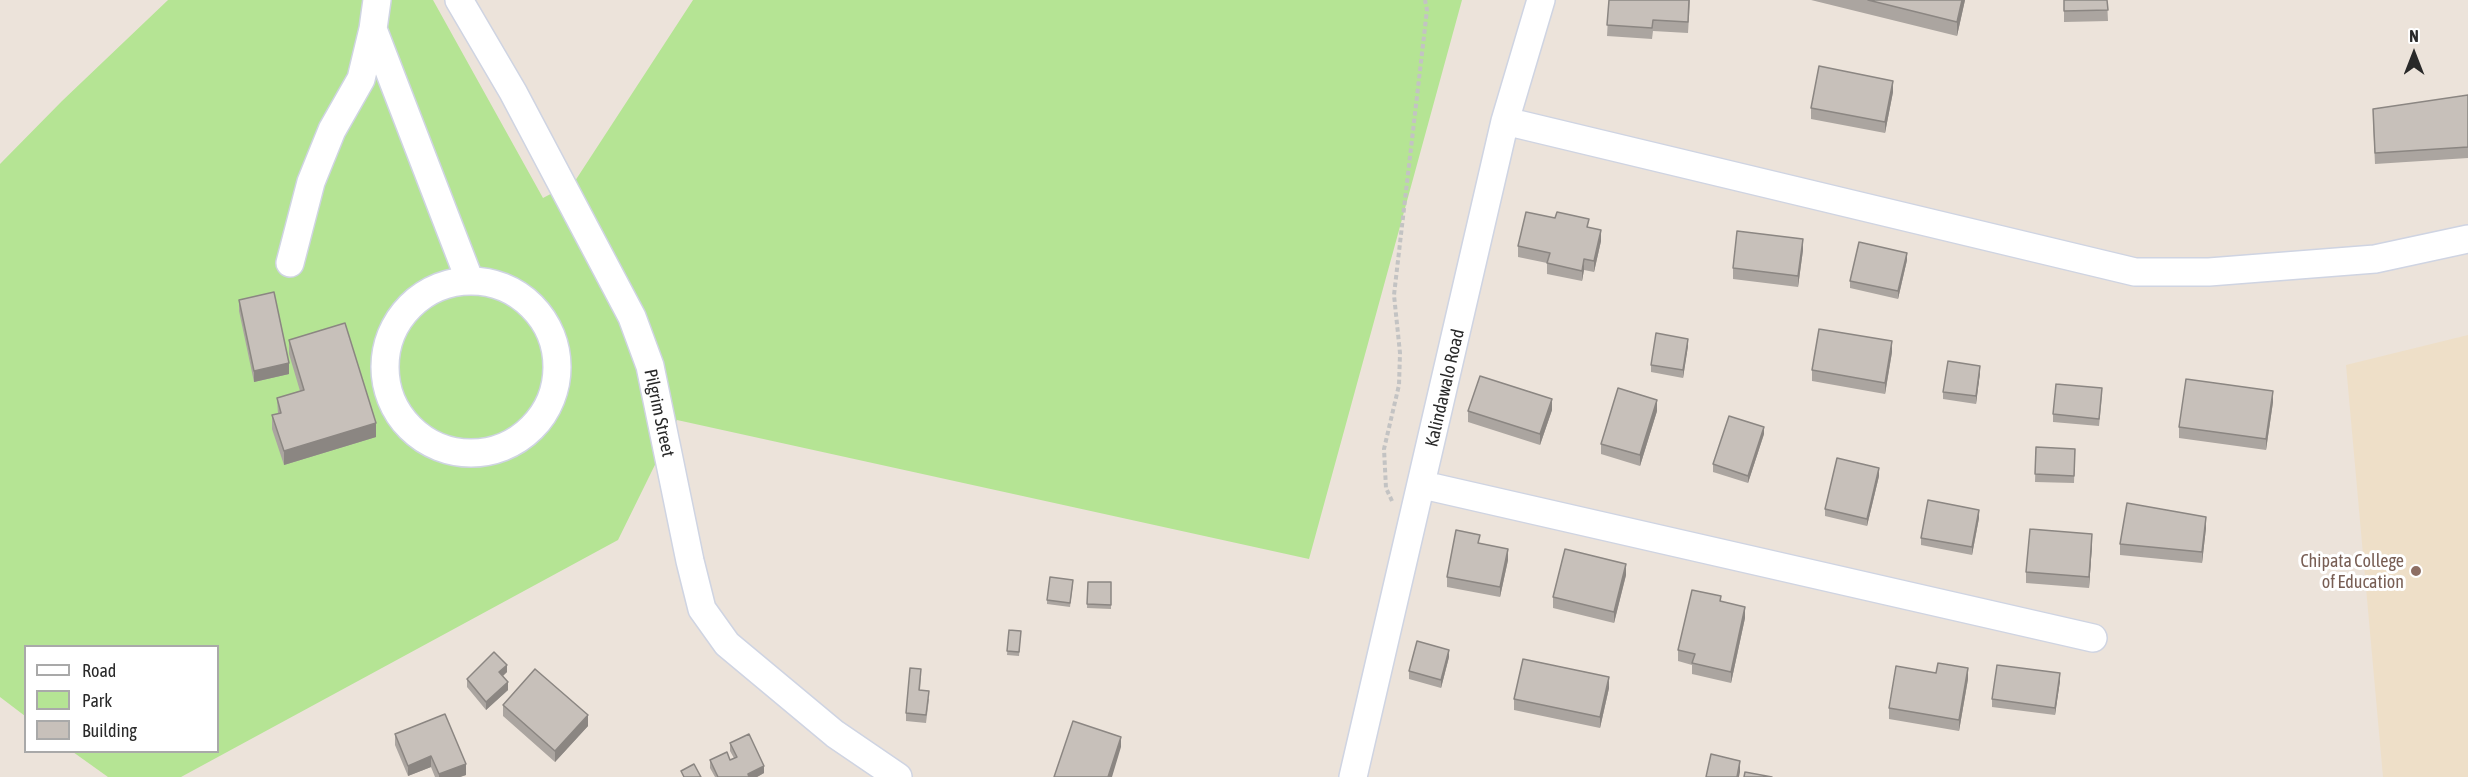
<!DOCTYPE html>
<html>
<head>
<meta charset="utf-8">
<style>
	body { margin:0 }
	#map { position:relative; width:2468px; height:777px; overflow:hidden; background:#ece3da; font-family:"Asap Condensed",sans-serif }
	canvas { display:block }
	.legend { position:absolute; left:24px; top:645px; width:195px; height:108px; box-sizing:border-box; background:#fff; border:2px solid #a9a9a9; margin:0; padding:8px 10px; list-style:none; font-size:18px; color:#292929 }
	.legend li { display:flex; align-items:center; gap:12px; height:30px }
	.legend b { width:30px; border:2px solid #a9a9a9 }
	.north { position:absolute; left:2384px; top:24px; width:60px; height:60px; -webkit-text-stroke:4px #fff; paint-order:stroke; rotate:0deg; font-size:16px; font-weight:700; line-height:24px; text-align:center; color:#292929 }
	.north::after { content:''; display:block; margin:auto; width:21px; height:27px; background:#292929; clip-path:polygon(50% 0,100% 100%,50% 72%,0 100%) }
</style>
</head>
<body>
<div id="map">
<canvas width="2468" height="777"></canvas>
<ul class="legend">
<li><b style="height:8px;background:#fff"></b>Road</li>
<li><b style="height:16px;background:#b5e494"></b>Park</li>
<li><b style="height:16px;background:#c7c0ba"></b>Building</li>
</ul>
<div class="north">N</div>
</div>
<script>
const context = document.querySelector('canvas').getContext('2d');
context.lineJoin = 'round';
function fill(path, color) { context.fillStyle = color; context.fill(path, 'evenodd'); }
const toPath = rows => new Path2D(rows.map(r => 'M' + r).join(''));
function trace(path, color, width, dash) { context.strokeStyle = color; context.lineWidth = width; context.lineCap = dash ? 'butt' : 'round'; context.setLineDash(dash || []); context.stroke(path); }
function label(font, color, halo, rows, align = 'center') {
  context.font = font + ' "Asap Condensed",sans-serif'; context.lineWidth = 6; context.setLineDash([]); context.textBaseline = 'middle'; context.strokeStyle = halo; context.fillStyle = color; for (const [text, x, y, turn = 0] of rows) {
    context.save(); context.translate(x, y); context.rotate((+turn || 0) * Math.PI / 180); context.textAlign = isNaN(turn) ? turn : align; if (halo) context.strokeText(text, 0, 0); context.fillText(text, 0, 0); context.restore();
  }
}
const education = toPath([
	[2468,335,2468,777,2383,777,2346,365]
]);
const green = toPath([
	[168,0,433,0,543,198,575,181,693,0,1462,0,1309,559,677,420,618,540,181,777,108,777,73,752,218,752,218,646,26,646,25,716,0,697,0,164,62,101]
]);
const path = toPath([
	[1392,501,1386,488,1384,449,1399,385,1400,353,1394,295,1427,10,1425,0]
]);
const minor = toPath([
	[459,0,513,92,632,317,650,366,690,561,702,609,727,644,835,734,898,777],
	[373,29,470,281],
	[1505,121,2135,272,2209,272,2375,259,2468,239],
	[290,263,311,182,332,130,361,79,373,29,377,0],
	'385 367a86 86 0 1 1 172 0a86 86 0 1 1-172 0Z',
	[1423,485,2093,638],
	[1353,777,1505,121,1541,0]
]);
const wall = toPath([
	[1609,0,1690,0,1688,33,1653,31,1652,39,1607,36],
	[1811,0,1965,0,1957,36],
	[2064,0,2107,0,2108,21,2064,22],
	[1893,92,1885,133,1811,119,1811,108],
	[2468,95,2468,158,2375,164,2373,120],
	[1589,227,1601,241,1594,272,1584,270,1582,281,1547,274,1547,263,1518,257,1518,246],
	[1803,250,1798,287,1733,279,1733,268],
	[1907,260,1898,299,1850,288,1850,281],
	[239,300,289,374,254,382,239,311],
	[289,340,376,437,284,465,272,429,272,415,278,414,277,398,300,391,289,354],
	[1688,346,1683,378,1651,372,1651,365],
	[1892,352,1885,394,1812,381,1812,370],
	[1980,373,1976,404,1943,399,1943,392],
	[2102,395,2099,426,2053,422,2053,414],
	[2273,402,2266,450,2179,438,2179,427],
	[1552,410,1540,445,1468,422,1468,411],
	[1657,411,1640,466,1601,454,1601,444],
	[1764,434,1748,483,1713,472,1713,464],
	[2036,447,2075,449,2074,483,2035,482],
	[1879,476,1867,526,1825,516,1825,509],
	[1979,518,1972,555,1921,545,1921,538],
	[2206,528,2202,563,2120,555,2120,544],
	[1480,544,1508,560,1500,597,1447,587,1447,577],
	[2092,545,2089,588,2026,583,2026,572],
	[1626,575,1614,623,1553,608,1553,597],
	[1088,582,1111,582,1111,609,1087,608],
	[1073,584,1070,607,1047,604,1047,600],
	[1721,601,1745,618,1731,683,1692,674,1692,665,1678,661,1678,650],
	[1009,630,1021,631,1019,656,1007,655],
	[1449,657,1441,688,1409,679,1409,671],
	[507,672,502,676,508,690,486,710,467,687,467,679],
	[1936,673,1968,679,1959,731,1889,719,1889,708],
	[921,676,920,690,929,699,926,723,906,721,906,713],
	[2060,681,2055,715,1992,707,1992,699],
	[1609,688,1600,728,1514,710,1514,699],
	[503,705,588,726,555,762,503,716],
	[395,734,466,775,460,777,435,777,431,767,408,776,395,745],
	[730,743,764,773,757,777,715,777,710,768,710,760,730,760,734,758,730,751]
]);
const shadedWall = toPath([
	[1962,0,1965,0,1957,36,1957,22],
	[1893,81,1893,92,1885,133,1885,122],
	[1601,230,1601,241,1594,272,1594,261],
	[1803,239,1803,250,1798,287,1798,276],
	[1907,253,1907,260,1898,299,1898,291],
	[1584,259,1584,270,1582,281,1582,271],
	[1688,339,1688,346,1683,378,1683,370],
	[1892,341,1892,352,1885,394,1885,383],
	[289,363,289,374,254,382,254,371],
	[1980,366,1980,373,1976,404,1976,396],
	[2273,391,2273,402,2266,450,2266,439],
	[1552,399,1552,410,1540,445,1540,434],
	[1657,400,1657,411,1640,466,1640,455],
	[376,423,376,437,284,465,284,451],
	[1764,427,1764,434,1748,483,1748,476],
	[1879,468,1879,476,1867,526,1867,519],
	[1979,510,1979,518,1972,555,1972,547],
	[2206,517,2206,528,2202,563,2202,552],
	[2092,534,2092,545,2089,588,2089,577],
	[1508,549,1508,560,1500,597,1500,587],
	[1626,564,1626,575,1614,623,1614,612],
	[1745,607,1745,618,1731,683,1731,672],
	[1449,650,1449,657,1441,688,1441,680],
	[507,665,507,672,499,680,499,672],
	[1968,668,1968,679,1959,731,1959,720],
	[2060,673,2060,681,2055,715,2055,708],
	[1609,677,1609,688,1600,728,1600,717],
	[508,682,508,690,486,710,486,702],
	[588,715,588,726,555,762,555,751],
	[1121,737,1121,747,1112,777,1108,777],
	[431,756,431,767,408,776,408,766],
	[1740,761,1740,772,1739,777,1737,777],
	[466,764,466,775,460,777,439,777,439,774],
	[764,766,764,773,757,777,748,777,748,774]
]);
const building = toPath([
	[1609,0,1689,0,1688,22,1653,20,1652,28,1607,25,1609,0],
	[1868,0,1962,0,1957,22,1868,0],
	[2064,0,2107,0,2108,10,2064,11,2064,0],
	[1819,66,1893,81,1885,122,1811,108,1819,66],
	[2468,95,2468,147,2375,153,2373,109,2468,95],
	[1526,212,1555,218,1557,212,1589,219,1587,227,1601,230,1594,261,1584,259,1582,271,1547,263,1550,253,1518,246,1526,212],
	[1737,231,1803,239,1798,276,1733,268,1737,231],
	[1859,242,1907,253,1898,291,1850,281,1859,242],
	[274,292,289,363,254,371,239,300,274,292],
	[345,323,376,423,284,451,272,415,281,413,277,398,304,390,289,340,345,323],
	[1819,329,1892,341,1885,383,1812,370,1819,329],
	[1656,333,1688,339,1683,370,1651,365,1656,333],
	[1948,361,1980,366,1976,396,1943,392,1948,361],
	[1480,376,1552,399,1540,434,1468,411,1480,376],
	[2186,379,2273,391,2266,439,2179,427,2186,379],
	[2056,384,2102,388,2099,419,2053,414,2056,384],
	[1618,388,1657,400,1640,455,1601,444,1618,388],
	[1729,416,1764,427,1748,476,1713,464,1729,416],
	[2036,447,2075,449,2074,476,2035,474,2036,447],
	[1837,458,1879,468,1867,519,1825,509,1837,458],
	[1928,500,1979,510,1972,547,1921,538,1928,500],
	[2127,503,2206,517,2202,552,2120,544,2127,503],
	[2030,529,2092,534,2089,577,2026,572,2030,529],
	[1456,530,1480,535,1478,543,1508,549,1500,587,1447,577,1456,530],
	[1565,549,1626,564,1614,612,1553,597,1565,549],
	[1050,577,1073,580,1070,603,1047,600,1050,577],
	[1088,582,1111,582,1111,605,1087,604,1088,582],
	[1692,590,1721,596,1720,601,1745,607,1731,672,1692,663,1695,654,1678,650,1692,590],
	[1009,630,1021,631,1019,652,1007,651,1009,630],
	[1417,641,1449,650,1441,680,1409,671,1417,641],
	[494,652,507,665,499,672,508,682,486,702,467,679,494,652],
	[1523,659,1609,677,1600,717,1514,699,1523,659],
	[1938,663,1968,668,1959,720,1889,708,1896,666,1936,673,1938,663],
	[1997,665,2060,673,2055,708,1992,699,1997,665],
	[910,668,921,669,919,690,929,691,926,715,906,713,910,668],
	[535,669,588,715,555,751,503,705,535,669],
	[445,714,466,764,439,774,431,756,408,766,395,734,445,714],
	[1073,721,1121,737,1108,777,1054,777,1073,721],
	[749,734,764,766,748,774,749,777,718,777,710,760,727,752,730,760,737,757,730,743,749,734],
	[1711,754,1740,761,1737,777,1706,777,1711,754],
	[694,764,701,777,684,777,681,771,694,764],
	[1745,772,1772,777,1744,777,1745,772]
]);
const markers = [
	[2416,571,6,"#8d6e63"]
];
const streetNames = [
	["Kalindawalo Road",1445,388,-77],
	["Pilgrim Street",659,413,78]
];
const educationNames = [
	["Chipata College",2404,561],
	["of Education",2404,582]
];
fill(education, '#eedfc8');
fill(green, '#b5e494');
trace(minor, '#cfd4e2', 30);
trace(path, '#c3c3c3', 4, [4.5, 3]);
trace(minor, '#fff', 27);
fill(wall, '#aba5a0');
fill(shadedWall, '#8b8682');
fill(building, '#c7c0ba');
trace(building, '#8b8682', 1.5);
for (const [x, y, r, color] of markers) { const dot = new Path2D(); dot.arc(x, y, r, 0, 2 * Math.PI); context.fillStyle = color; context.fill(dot); trace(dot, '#fff', 2); }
label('18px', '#292929', '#fff', streetNames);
label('18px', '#785e54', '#fff', educationNames, 'right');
</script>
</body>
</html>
